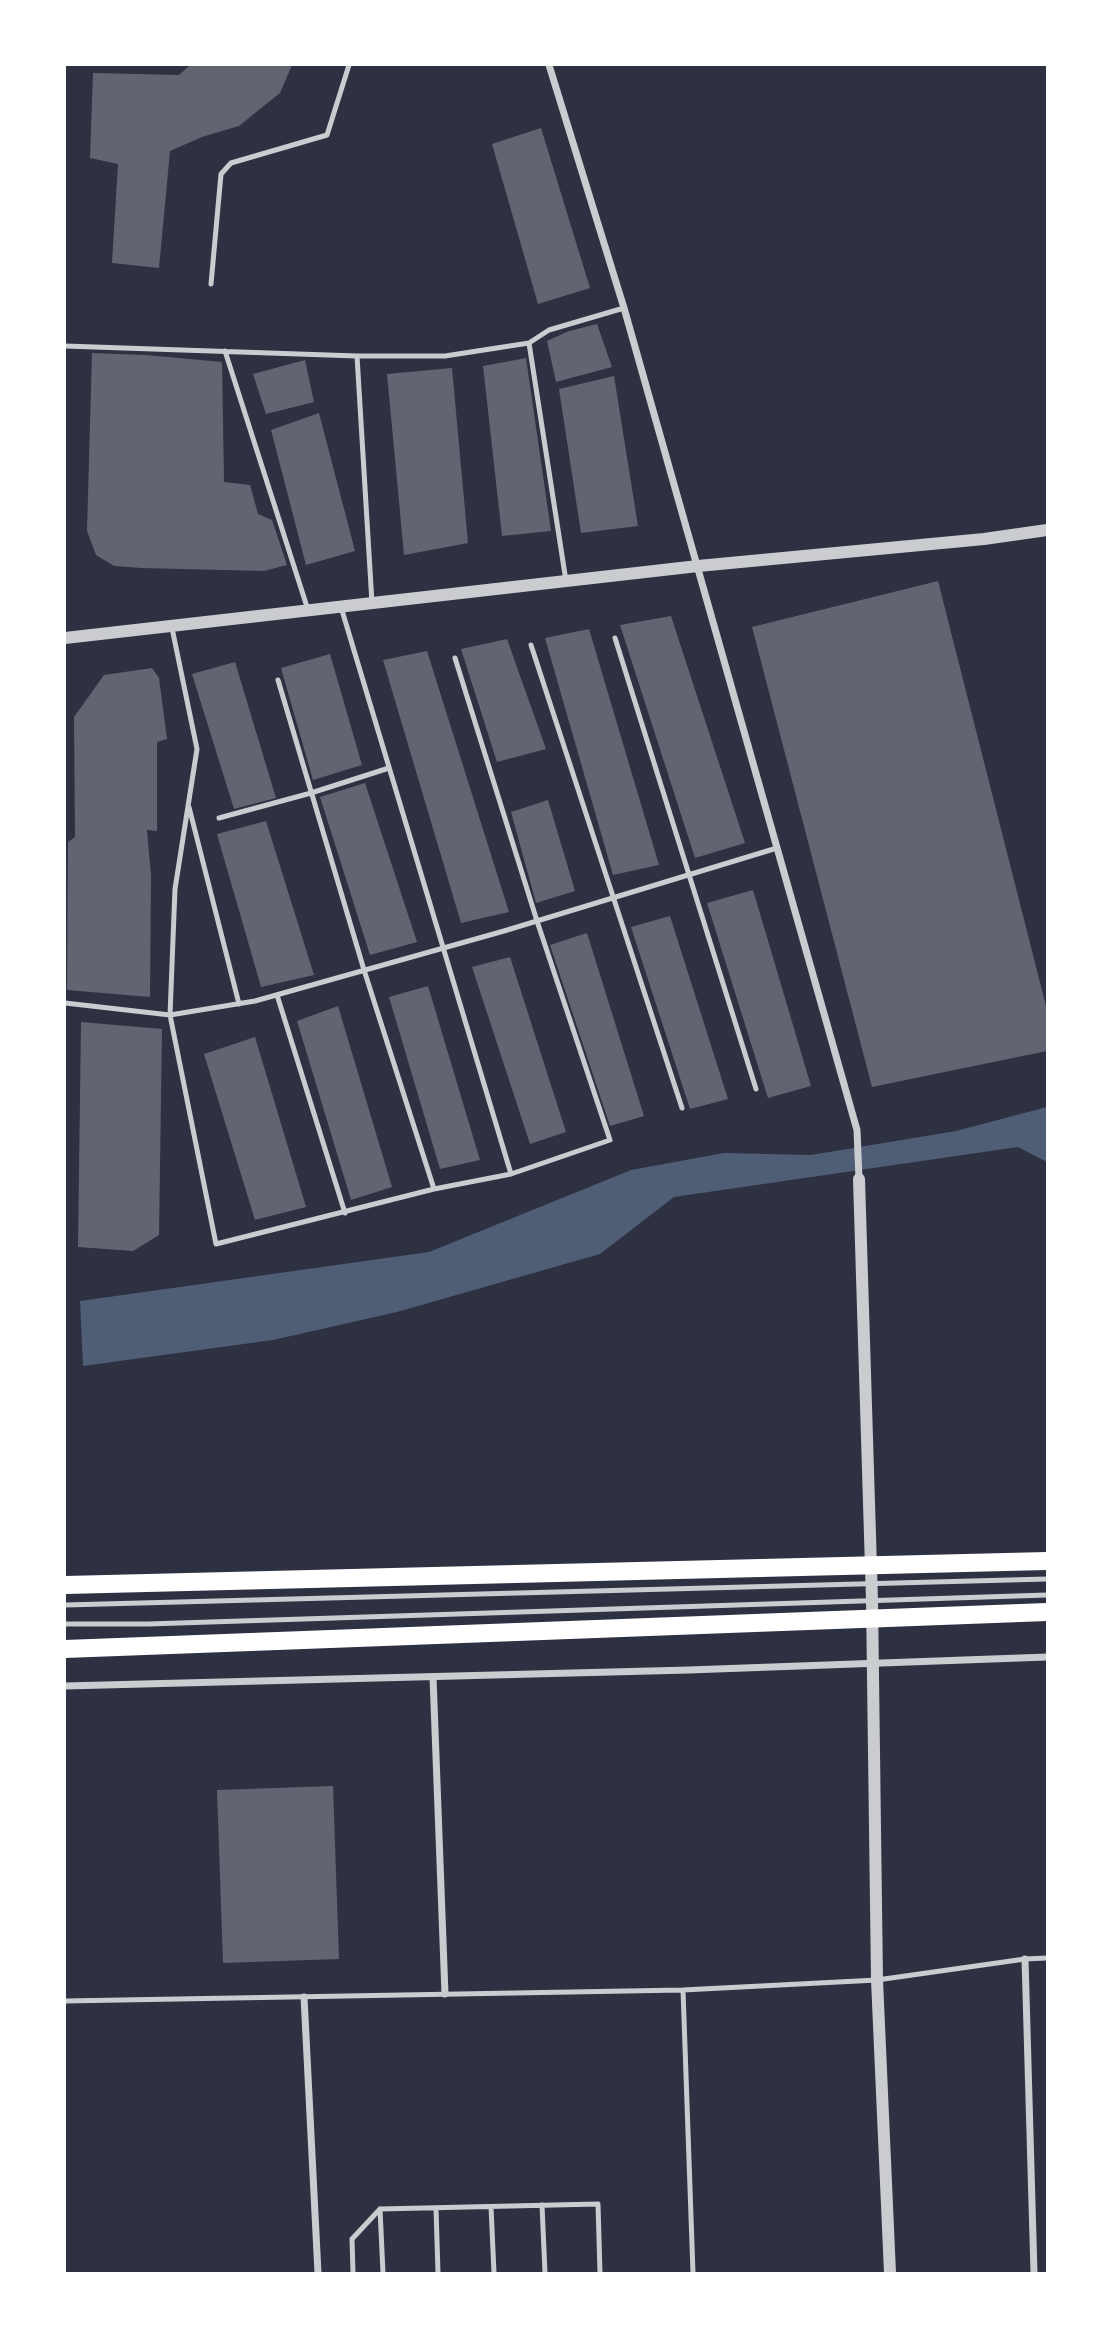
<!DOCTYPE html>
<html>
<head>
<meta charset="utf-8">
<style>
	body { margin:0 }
	#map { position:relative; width:1112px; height:2338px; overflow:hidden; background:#2d3142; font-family:"Times New Roman",serif }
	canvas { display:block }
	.frame { position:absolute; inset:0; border:66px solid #fff; pointer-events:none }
</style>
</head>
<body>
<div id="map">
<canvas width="1112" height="2338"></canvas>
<div class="frame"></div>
</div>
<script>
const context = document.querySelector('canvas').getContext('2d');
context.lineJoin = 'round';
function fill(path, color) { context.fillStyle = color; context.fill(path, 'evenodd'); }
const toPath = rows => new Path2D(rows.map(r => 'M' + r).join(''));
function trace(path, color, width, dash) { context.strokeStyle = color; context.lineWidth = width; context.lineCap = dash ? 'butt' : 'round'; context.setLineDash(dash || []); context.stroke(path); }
const water = toPath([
	[1047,1107,1047,1162,1018,1147,674,1197,600,1254,397,1312,273,1340,83,1366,80,1301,429,1252,631,1170,724,1153,811,1155,956,1131]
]);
const building = toPath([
	[190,65,292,65,280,93,239,126,202,137,170,151,159,268,112,263,118,164,90,158,93,73,179,75],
	[541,128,590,288,538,304,492,144],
	[597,324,612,367,556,382,547,341,569,331],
	[92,353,146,355,222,362,224,482,250,485,258,514,272,520,287,565,264,571,141,568,114,566,96,555,87,531],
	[526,358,551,531,502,536,483,366],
	[305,360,314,402,266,414,253,374],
	[452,368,468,543,404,555,387,374],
	[614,376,638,526,581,533,559,389],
	[319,413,355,551,306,565,271,430],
	[938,581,1047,1010,1047,1051,872,1087,752,627],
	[671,616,745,843,695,858,620,625],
	[589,629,659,865,613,875,545,638],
	[507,639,546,749,497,762,461,649],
	[427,651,509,912,461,923,383,660],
	[330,654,362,765,313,780,281,668],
	[235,662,276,798,234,809,192,674],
	[152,668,159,678,167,739,157,742,157,831,147,830,151,875,150,997,67,990,68,842,75,837,74,717,104,675],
	[365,783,417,942,370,955,320,797],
	[548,800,575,891,536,903,511,812],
	[266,821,314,975,261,987,217,834],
	[753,890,811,1086,768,1098,707,903],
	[670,916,728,1099,690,1109,631,927],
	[587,933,644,1116,610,1126,550,945],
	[510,957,566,1132,530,1144,472,967],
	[428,986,480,1160,440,1169,389,997],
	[338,1006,392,1187,351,1200,297,1021],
	[81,1022,162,1029,159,1235,133,1251,78,1247],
	[255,1037,306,1207,255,1220,204,1054],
	[333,1786,339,1959,223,1963,217,1790]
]);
const service = toPath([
	[211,284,221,174,231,163,327,135,349,65],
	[529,343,566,581],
	[65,346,357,356,445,356,529,343,549,330,624,308],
	[225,351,308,610],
	[357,356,372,603],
	[341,607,511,1174],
	[172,628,197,749,175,889,170,1015,216,1244,434,1189,511,1174,610,1140,537,921,455,658],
	[615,638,756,1089],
	[531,645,682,1108],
	[278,680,364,970,434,1189],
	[189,807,239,1004],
	[219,818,311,793,389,768],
	[277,995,345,1213],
	[65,1003,170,1015,255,1001,504,931,777,848],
	[65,1605,1047,1579],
	[65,1624,148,1624,1047,1595],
	[683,1990,693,2273],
	[65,2001,683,1990,877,1980,1025,1959,1047,1958],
	[542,2205,545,2273],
	[491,2207,494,2273],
	[436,2208,438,2273],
	[353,2273,352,2239,380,2209],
	[383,2273,380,2209,598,2204,600,2273]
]);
const minor = toPath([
	[549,65,624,308,857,1130,859,1179],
	[433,1677,445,1994],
	[65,1686,689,1670,1047,1657],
	[1025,1959,1034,2273],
	[304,1997,318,2273]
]);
const tertiary = toPath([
	[65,638,698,566,984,539,1047,530],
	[859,1179,872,1600,877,1980,890,2273]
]);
const primary = toPath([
	[65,1585,1047,1561],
	[65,1649,1047,1612]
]);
fill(water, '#4f5d75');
fill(building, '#626471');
trace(service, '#caccd0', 5);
trace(minor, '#caccd0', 7);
trace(tertiary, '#caccd0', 12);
trace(primary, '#fff', 18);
</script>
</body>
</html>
